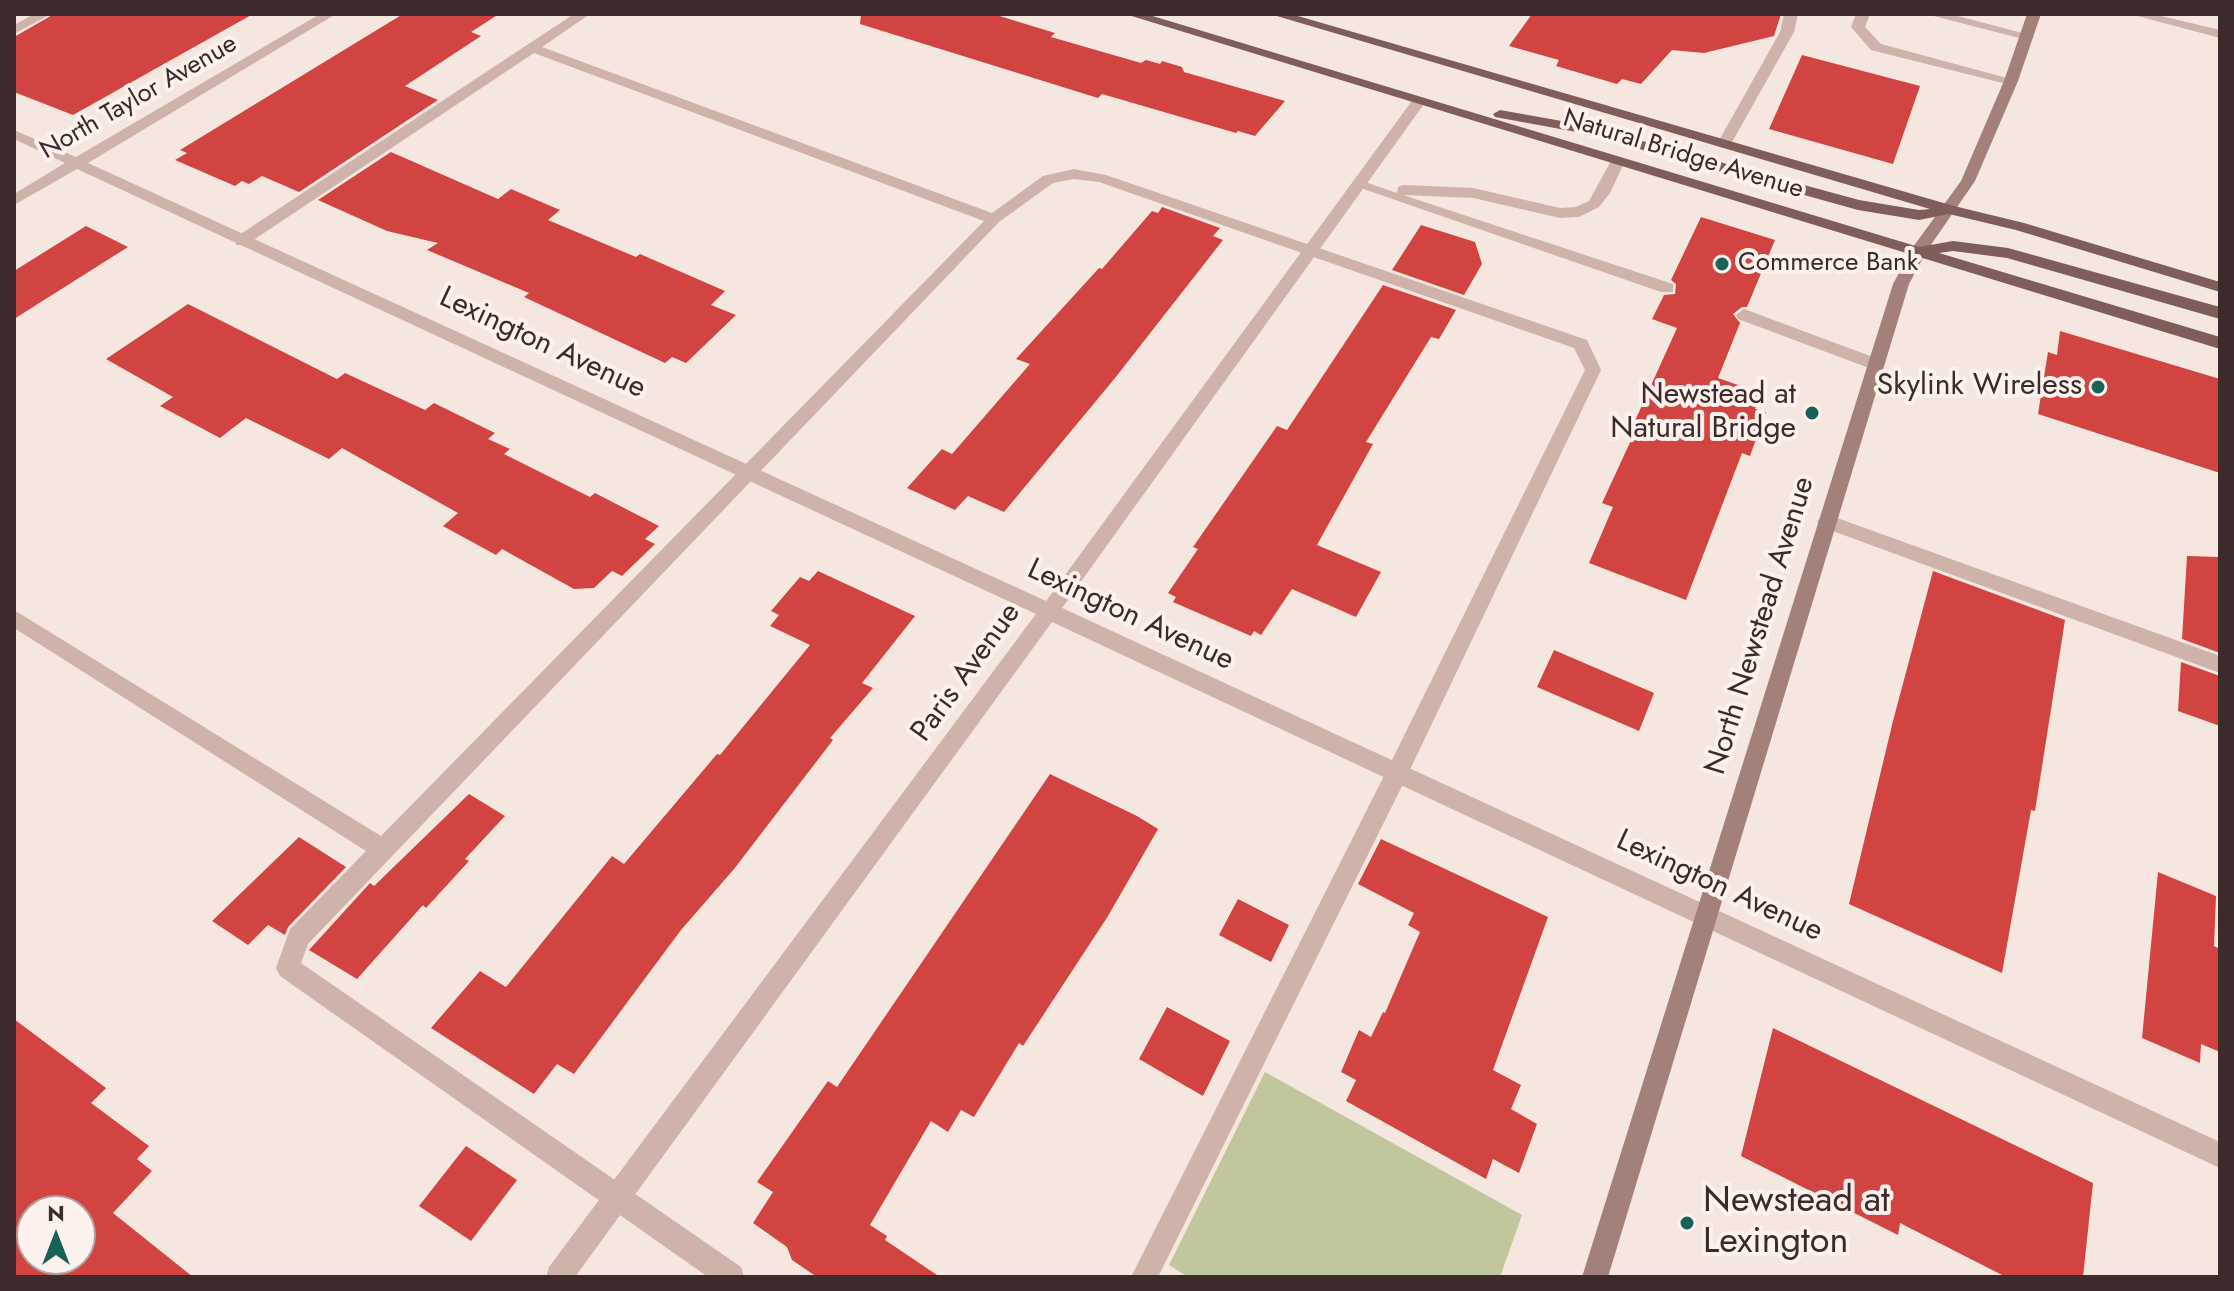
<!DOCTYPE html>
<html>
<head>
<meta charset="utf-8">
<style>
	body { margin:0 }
	#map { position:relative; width:2234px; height:1291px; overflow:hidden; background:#f5e6df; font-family:Jost,sans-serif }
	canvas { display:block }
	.frame { position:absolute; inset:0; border:16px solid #3c2b2a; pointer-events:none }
	.north { position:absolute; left:16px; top:1195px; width:80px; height:80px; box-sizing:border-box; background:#fcf1ed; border:2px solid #afa29f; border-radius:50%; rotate:0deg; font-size:22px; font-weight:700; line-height:32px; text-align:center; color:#3c2b2a }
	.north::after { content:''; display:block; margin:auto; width:28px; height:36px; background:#1a6257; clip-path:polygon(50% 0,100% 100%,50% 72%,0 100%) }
</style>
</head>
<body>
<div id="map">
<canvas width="2234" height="1291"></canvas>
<div class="frame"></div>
<div class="north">N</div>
</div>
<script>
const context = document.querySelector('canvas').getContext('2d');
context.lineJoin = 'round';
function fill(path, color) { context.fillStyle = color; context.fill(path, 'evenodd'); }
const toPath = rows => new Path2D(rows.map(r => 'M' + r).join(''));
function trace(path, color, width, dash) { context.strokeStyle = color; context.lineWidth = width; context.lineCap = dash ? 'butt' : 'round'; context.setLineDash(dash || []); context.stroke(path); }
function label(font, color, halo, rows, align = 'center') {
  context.font = font + ' Jost,sans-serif'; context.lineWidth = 8; context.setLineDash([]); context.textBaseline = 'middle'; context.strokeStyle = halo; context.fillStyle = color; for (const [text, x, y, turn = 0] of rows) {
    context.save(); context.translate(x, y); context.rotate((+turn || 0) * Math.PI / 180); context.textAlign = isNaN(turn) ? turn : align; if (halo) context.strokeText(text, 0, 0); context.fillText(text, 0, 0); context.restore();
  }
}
const green = toPath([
	[1265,1072,1522,1215,1500,1277,1188,1277,1169,1265]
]);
const building = toPath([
	[54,14,253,14,73,115,14,92,14,37],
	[403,14,499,14,471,32,481,36,405,86,438,100,299,192,262,176,249,184,242,181,235,186,175,160,187,153,180,150],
	[861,14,993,14,1055,33,1051,37,1141,63,1146,60,1160,64,1162,61,1182,67,1184,72,1285,101,1255,136,1238,131,1236,133,1102,94,1098,98,860,24],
	[1532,14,1781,14,1774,36,1704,53,1672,50,1641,84,1622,79,1617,84,1556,66,1559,60,1509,46],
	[1802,55,1920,86,1893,164,1769,129],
	[391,152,498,199,511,189,560,210,548,220,636,257,640,254,725,291,711,305,736,315,686,363,672,357,665,363,524,297,529,293,427,250,438,243,387,231,318,200],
	[1162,207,1220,228,1213,236,1223,240,1115,378,1004,512,968,496,955,510,907,488,942,449,952,454,1030,364,1016,359,1099,268,1102,269,1152,211,1158,213],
	[1701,217,1775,240,1747,307,1742,307,1733,314,1740,323,1718,378,1761,393,1755,409,1766,412,1750,456,1742,453,1686,600,1589,563,1613,507,1602,503,1633,436,1629,434,1677,328,1652,319,1664,295,1675,294,1676,284,1671,280],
	[1421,225,1475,242,1482,264,1464,295,1392,270],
	[86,226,128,247,14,319,14,271],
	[1383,285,1456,310,1439,339,1431,337,1366,442,1373,444,1317,545,1381,572,1356,617,1292,589,1261,635,1254,631,1251,636,1173,602,1176,597,1168,593,1198,549,1193,547,1277,426,1287,430],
	[188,304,337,379,345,373,425,410,434,403,495,433,488,439,510,449,504,454,590,497,595,493,659,526,645,539,655,544,622,576,612,571,594,588,574,589,502,549,496,555,443,526,458,513,342,448,329,459,246,418,220,438,160,406,173,397,106,359],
	[2060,331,2220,379,2220,473,2038,414,2048,352,2057,355],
	[2187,556,2220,557,2220,653,2182,639],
	[818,571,915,616,862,683,873,688,830,738,833,740,734,869,681,930,574,1074,557,1064,534,1094,431,1028,480,971,506,987,612,856,624,864,717,754,720,755,810,645,770,626,779,615,771,611,800,577,809,581],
	[1933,571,2065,620,2035,811,2031,810,2002,973,1849,904,1893,721],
	[1554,650,1654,693,1639,731,1537,687],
	[2181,662,2220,676,2220,726,2178,711],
	[1050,774,1137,816,1158,829,1108,916,1023,1046,1019,1043,974,1117,961,1110,948,1132,931,1121,870,1225,887,1236,885,1240,940,1277,817,1277,792,1260,787,1247,753,1223,773,1192,757,1182,828,1081,837,1087],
	[469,794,505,816,465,859,469,861,426,908,423,905,357,979,309,950,370,883,374,886],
	[299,837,346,867,288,927,285,935,268,925,248,945,212,921],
	[1381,839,1548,917,1493,1070,1521,1085,1511,1109,1537,1124,1519,1173,1493,1159,1486,1179,1346,1101,1356,1080,1341,1072,1359,1030,1371,1037,1383,1012,1385,1013,1420,932,1408,925,1414,913,1358,884],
	[2158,872,2216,896,2214,946,2220,949,2220,1052,2201,1044,2200,1063,2142,1038],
	[1238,899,1289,925,1271,962,1219,935],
	[1167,1007,1230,1041,1203,1096,1139,1059],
	[14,1019,106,1088,91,1103,149,1146,137,1159,152,1171,113,1213,193,1277,14,1277],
	[32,1211,80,1211,80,1259,32,1259],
	[1773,1028,2093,1183,2083,1277,2006,1277,1900,1223,1898,1235,1741,1156],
	[466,1146,517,1180,471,1241,419,1206]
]);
const lane = toPath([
	[34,14,51,14,14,34,14,25,34,14],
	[574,14,590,14,542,47,992,213,1043,176,1074,169,1106,175,1587,340,1601,370,1405,780,1158,1277,1131,1277,1389,766,1585,370,1574,348,1099,182,1074,179,1053,183,999,222,308,944,301,963,741,1267,744,1277,708,1277,280,976,276,968,290,929,366,851,14,628,14,610,381,836,984,221,534,53,246,245,236,245,236,237,574,14],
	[1784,14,1798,14,1794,32,1731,144,1724,148,1719,147,1717,144,1780,32,1784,14],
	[1856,14,1870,14,1865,27,1881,44,2018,81,2011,85,1871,50,1851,27,1856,14],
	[1926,14,1950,14,2034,36,2027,40,1926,14],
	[1618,157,1625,161,1610,193,1599,207,1579,217,1560,218,1473,198,1403,195,1673,284,1673,292,1661,292,1352,185,1359,180,1397,193,1398,187,1403,185,1473,188,1560,208,1576,207,1589,201,1611,161,1618,157],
	[1744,309,1881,360,1883,364,1881,368,1869,368,1738,319,1736,315,1744,309],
	[1826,514,2220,656,2220,673,1819,526,1817,521,1826,514]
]);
const street = toPath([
	[320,14,336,14,88,163,1046,601,1414,98,1424,98,1424,104,1062,608,2220,1142,2220,1168,1052,622,575,1277,546,1277,549,1267,1036,614,77,169,14,205,14,194,65,163,14,139,14,130,76,157,320,14],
	[2130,14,2153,14,2220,30,2220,38,2130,14]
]);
const secondary = toPath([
	[2027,14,2041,14,2018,81,1975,181,1926,252,1909,284,1608,1277,1582,1277,1893,284,1913,247,1961,181,2004,81,2027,14]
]);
const primary = toPath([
	[1125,14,1146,14,1919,247,1953,241,2008,248,2220,307,2220,319,2007,258,1953,251,1939,253,2220,337,2220,349,1125,14],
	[1270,14,1291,14,1954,206,2024,223,2220,282,2220,292,2016,230,1949,214,1919,220,1858,210,1582,133,1495,117,1493,114,1500,110,1584,125,1859,200,1919,210,1930,209,1270,14]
]);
const markers = [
	[1722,264,8,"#1a6257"],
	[2098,387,8,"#1a6257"],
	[1812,413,8,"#1a6257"],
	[1687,1223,8,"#1a6257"]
];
const farStreetnames = [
	["North Taylor Avenue",139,98,-30],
	["Natural Bridge Avenue",1683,155,17]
];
const farPoinames = [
	["Commerce Bank",1738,264]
];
const streetNames = [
	["Lexington Avenue",542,344,25],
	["Lexington Avenue",1130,616,25],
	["North Newstead Avenue",1761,626,-73],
	["Paris Avenue",967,673,-54],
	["Lexington Avenue",1719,887,25]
];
const poiNames = [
	["Skylink Wireless",2082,387],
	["Newstead at",1796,396],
	["Natural Bridge",1796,430]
];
const nearPoinames = [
	["Newstead at",1703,1202],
	["Lexington",1703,1243]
];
fill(green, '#c2c69d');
fill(building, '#d14442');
fill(lane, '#cfb2a9');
fill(street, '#cfb2a9');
fill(secondary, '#a3807a');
fill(primary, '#7f5e59');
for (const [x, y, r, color] of markers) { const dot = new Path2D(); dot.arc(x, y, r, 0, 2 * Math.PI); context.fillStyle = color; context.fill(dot); trace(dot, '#fcf1ed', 3); }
label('26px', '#3c2b2a', '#fcf1ed', farStreetnames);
label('26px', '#3c2b2a', '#fcf1ed', farPoinames, 'left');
label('30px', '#3c2b2a', '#fcf1ed', streetNames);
label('30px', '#3c2b2a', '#fcf1ed', poiNames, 'right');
label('36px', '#3c2b2a', '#fcf1ed', nearPoinames, 'left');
</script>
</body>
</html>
